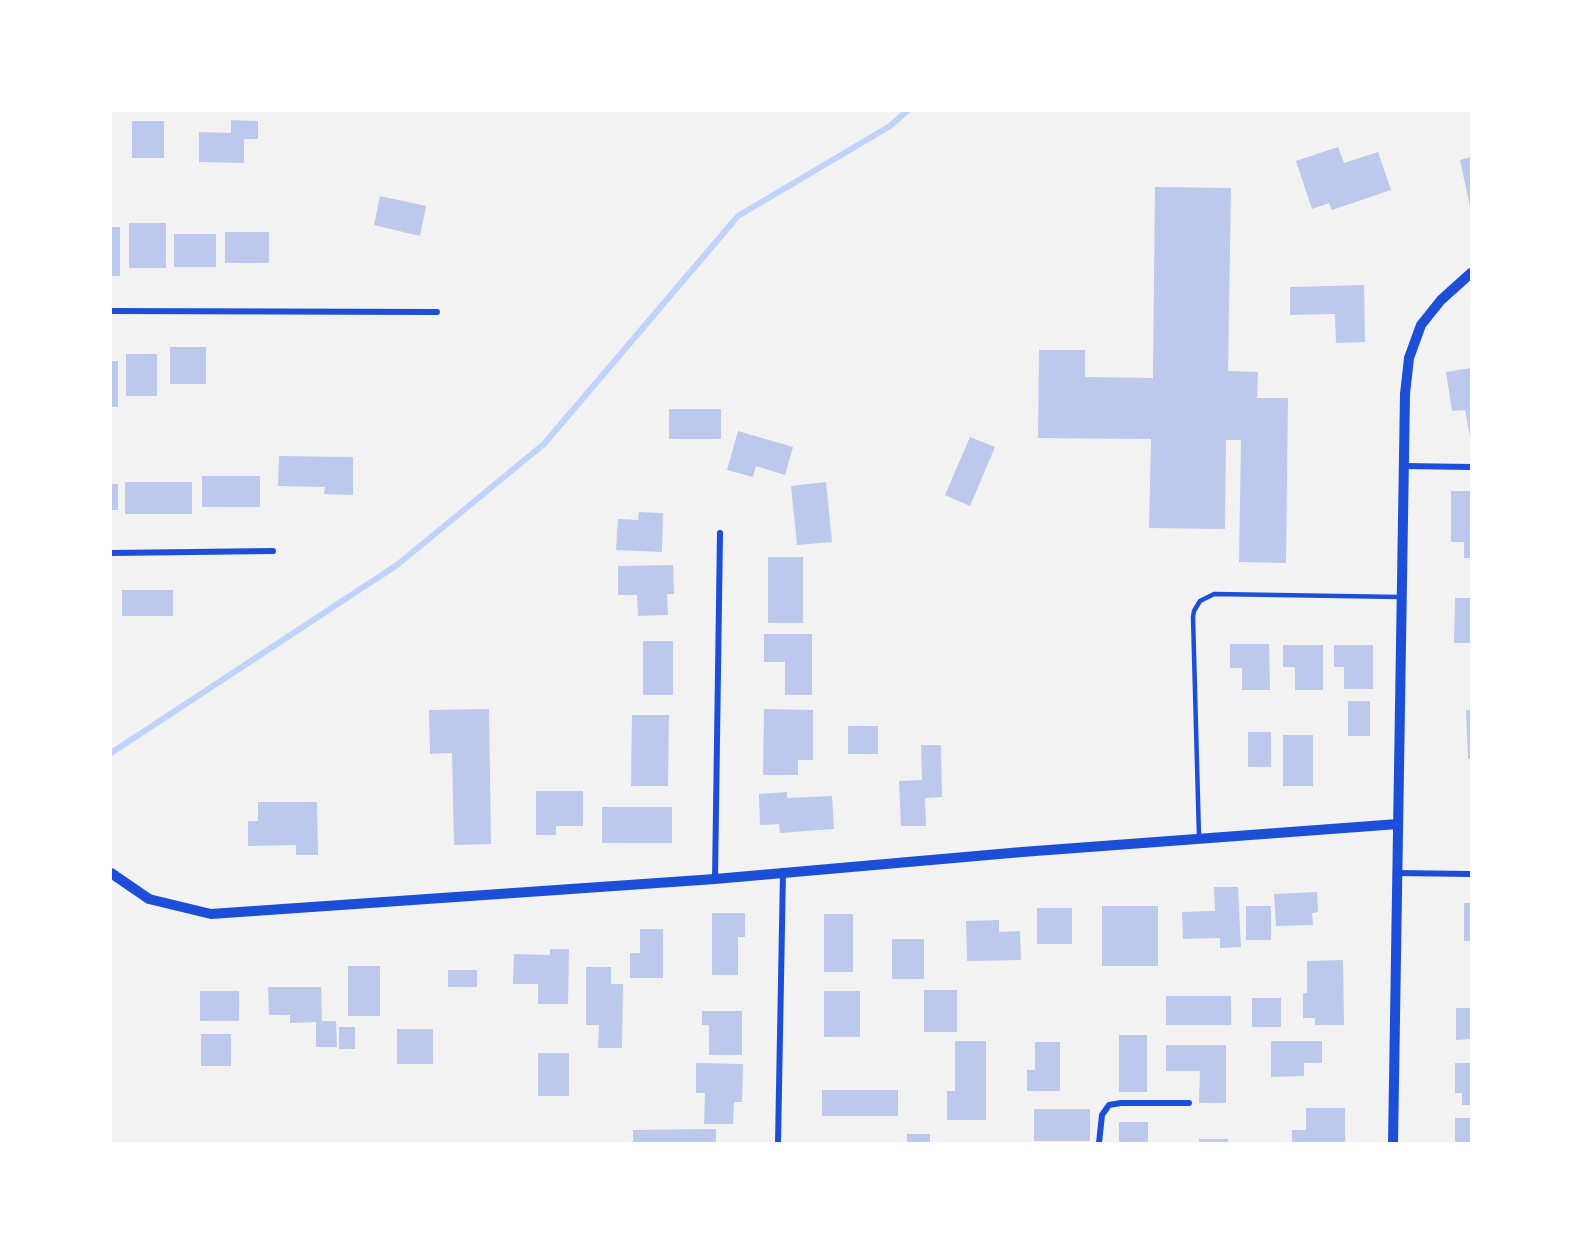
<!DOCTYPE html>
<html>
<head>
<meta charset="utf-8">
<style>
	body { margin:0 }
	#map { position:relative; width:1582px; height:1254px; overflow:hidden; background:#f2f2f2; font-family:"DM Sans",sans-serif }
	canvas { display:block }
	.frame { position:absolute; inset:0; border:112px solid #fff; pointer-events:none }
</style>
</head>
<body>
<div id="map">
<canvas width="1582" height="1254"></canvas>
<div class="frame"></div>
</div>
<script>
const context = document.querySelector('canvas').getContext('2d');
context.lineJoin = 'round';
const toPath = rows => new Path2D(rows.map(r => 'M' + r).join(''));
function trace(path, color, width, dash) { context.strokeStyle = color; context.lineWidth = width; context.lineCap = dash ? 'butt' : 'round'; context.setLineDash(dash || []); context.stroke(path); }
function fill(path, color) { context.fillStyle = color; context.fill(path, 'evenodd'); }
const stream = toPath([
	[111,753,397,565,544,444,738,216,890,126,907,111]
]);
const building = toPath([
	[231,120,258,121,258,139,244,139,244,163,199,162,199,132,231,133],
	[132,121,164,121,164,158,132,158],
	[1338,147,1344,163,1378,152,1391,190,1332,210,1329,203,1312,209,1296,161],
	[1471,157,1471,207,1470,207,1460,160],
	[1155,187,1231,188,1228,371,1258,372,1257,398,1288,398,1286,563,1239,562,1241,440,1226,440,1225,529,1149,528,1151,439,1038,438,1039,350,1085,350,1085,377,1153,378],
	[380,196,426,206,420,236,374,225],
	[129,223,166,223,166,268,129,268],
	[111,227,120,227,120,276,111,276],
	[225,232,269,232,269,263,225,263],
	[174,234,216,234,216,267,174,267],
	[1364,285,1365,342,1336,343,1335,314,1290,315,1290,287],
	[170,347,206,347,206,384,170,384],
	[126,354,157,354,157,396,126,396],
	[111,361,118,361,118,407,111,407],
	[1471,368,1471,437,1470,437,1465,410,1452,411,1446,372],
	[669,409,721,409,721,439,669,439],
	[738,431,793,447,785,475,756,466,753,477,727,470],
	[970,437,995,447,970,506,945,495],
	[279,456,353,457,353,495,324,494,325,487,278,486],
	[202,476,260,476,260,507,202,507],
	[125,482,192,482,192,514,125,514],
	[826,482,832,542,797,545,791,486],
	[111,484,118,484,118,510,111,510],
	[1451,491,1471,491,1471,558,1464,558,1464,542,1451,542],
	[639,512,663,513,662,552,616,550,618,519,638,520],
	[768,557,803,557,803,623,768,623],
	[673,565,674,594,667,594,668,615,638,616,637,595,618,595,618,566],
	[122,590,173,590,173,616,122,616],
	[1455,598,1471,598,1471,643,1454,643],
	[764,634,812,634,812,695,785,695,785,662,764,662],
	[643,641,673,641,673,695,643,695],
	[1230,644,1269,644,1270,690,1242,690,1242,668,1230,668],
	[1283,645,1323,645,1323,690,1295,690,1295,667,1283,667],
	[1334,645,1373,645,1373,689,1344,689,1344,667,1334,667],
	[1348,701,1370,701,1370,736,1348,736],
	[489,709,491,844,454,845,452,753,430,754,429,710],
	[764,709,813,710,813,760,798,760,798,775,763,775],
	[1466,710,1471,710,1471,759,1468,759],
	[632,715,669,715,668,786,631,786],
	[848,726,878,726,878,754,848,754],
	[1248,732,1271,732,1271,767,1248,767],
	[1283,735,1313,735,1313,786,1283,786],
	[921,745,941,745,942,797,925,798,926,826,901,826,899,781,922,780],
	[536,791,583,791,583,826,556,826,556,835,536,835],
	[787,792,787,798,832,796,834,829,780,833,779,824,760,825,759,794],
	[258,802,317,802,318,855,296,855,296,845,248,846,248,821,258,821],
	[602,807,672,807,672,843,602,843],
	[1214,887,1238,887,1241,947,1220,948,1220,938,1183,939,1182,912,1215,911],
	[1317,892,1318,912,1312,913,1313,925,1276,926,1274,894],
	[1464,903,1471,903,1471,941,1464,941],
	[1102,906,1158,906,1158,966,1102,966],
	[1246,906,1271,906,1271,940,1246,940],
	[1037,908,1072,908,1072,944,1037,944],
	[712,913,745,913,745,937,738,937,738,975,712,975],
	[824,914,853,914,853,972,824,972],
	[999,920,999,932,1020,931,1021,960,967,961,966,921],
	[640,929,663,929,663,978,630,978,630,953,640,953],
	[892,939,924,939,924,979,892,979],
	[550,949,569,949,568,1004,538,1004,538,984,513,984,514,954,550,955],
	[1343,960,1344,1025,1315,1025,1315,1018,1303,1018,1303,993,1307,993,1307,961],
	[348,966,380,966,380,1016,348,1016],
	[586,967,611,967,611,984,623,984,622,1048,598,1048,599,1025,586,1025],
	[448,970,477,970,477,987,448,987],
	[268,987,321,987,322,1021,336,1021,337,1047,316,1047,316,1022,290,1023,290,1015,269,1015],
	[924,990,957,990,957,1032,924,1032],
	[200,991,239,991,239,1021,200,1021],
	[824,991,860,991,860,1037,824,1037],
	[1166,996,1231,996,1231,1025,1166,1025],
	[1252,998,1281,998,1281,1027,1252,1027],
	[1456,1008,1471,1008,1471,1039,1456,1040],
	[702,1011,742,1011,742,1055,709,1055,709,1025,702,1025],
	[339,1027,355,1027,355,1049,339,1049],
	[397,1029,433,1029,433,1064,397,1064],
	[201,1034,231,1034,231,1066,201,1066],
	[1119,1035,1147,1035,1147,1092,1119,1092],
	[955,1041,986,1041,986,1120,947,1120,947,1091,955,1091],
	[1271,1041,1322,1041,1322,1063,1304,1063,1304,1076,1271,1077],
	[1035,1042,1060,1042,1060,1091,1027,1091,1027,1070,1035,1070],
	[1166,1045,1226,1045,1226,1103,1199,1103,1200,1071,1166,1071],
	[538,1053,569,1053,569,1096,538,1096],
	[696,1063,743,1064,742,1102,734,1102,733,1124,704,1124,705,1093,696,1093],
	[1455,1063,1471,1063,1471,1105,1462,1105,1462,1093,1455,1093],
	[822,1090,898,1090,898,1116,822,1116],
	[1306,1108,1345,1108,1345,1143,1292,1143,1292,1130,1306,1130],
	[1034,1109,1090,1109,1090,1141,1034,1141],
	[1455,1118,1471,1118,1471,1143,1455,1143],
	[1119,1122,1148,1122,1148,1143,1119,1143],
	[716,1129,716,1143,633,1143,633,1130],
	[907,1134,930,1134,930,1143,907,1143],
	[1199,1139,1228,1139,1228,1143,1199,1143]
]);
const service = toPath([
	[1199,837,1193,617,1194,611,1200,601,1214,594,1401,597]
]);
const minor = toPath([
	[111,311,437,312],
	[1404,466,1471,467],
	[111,553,273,551],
	[1397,873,1471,874],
	[715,879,720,533],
	[778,1143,783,872],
	[1099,1143,1102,1115,1109,1105,1121,1103,1189,1103]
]);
const tertiary = toPath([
	[111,873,149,899,211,914,715,879,1022,852,1398,824],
	[1393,1143,1405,394,1409,358,1421,325,1441,300,1471,273]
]);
trace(stream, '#bfd3fe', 6);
fill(building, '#bdc9ec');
trace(service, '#1d4ed8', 4.5);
trace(minor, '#1d4ed8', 6);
trace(tertiary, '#1d4ed8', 10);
</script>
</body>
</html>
